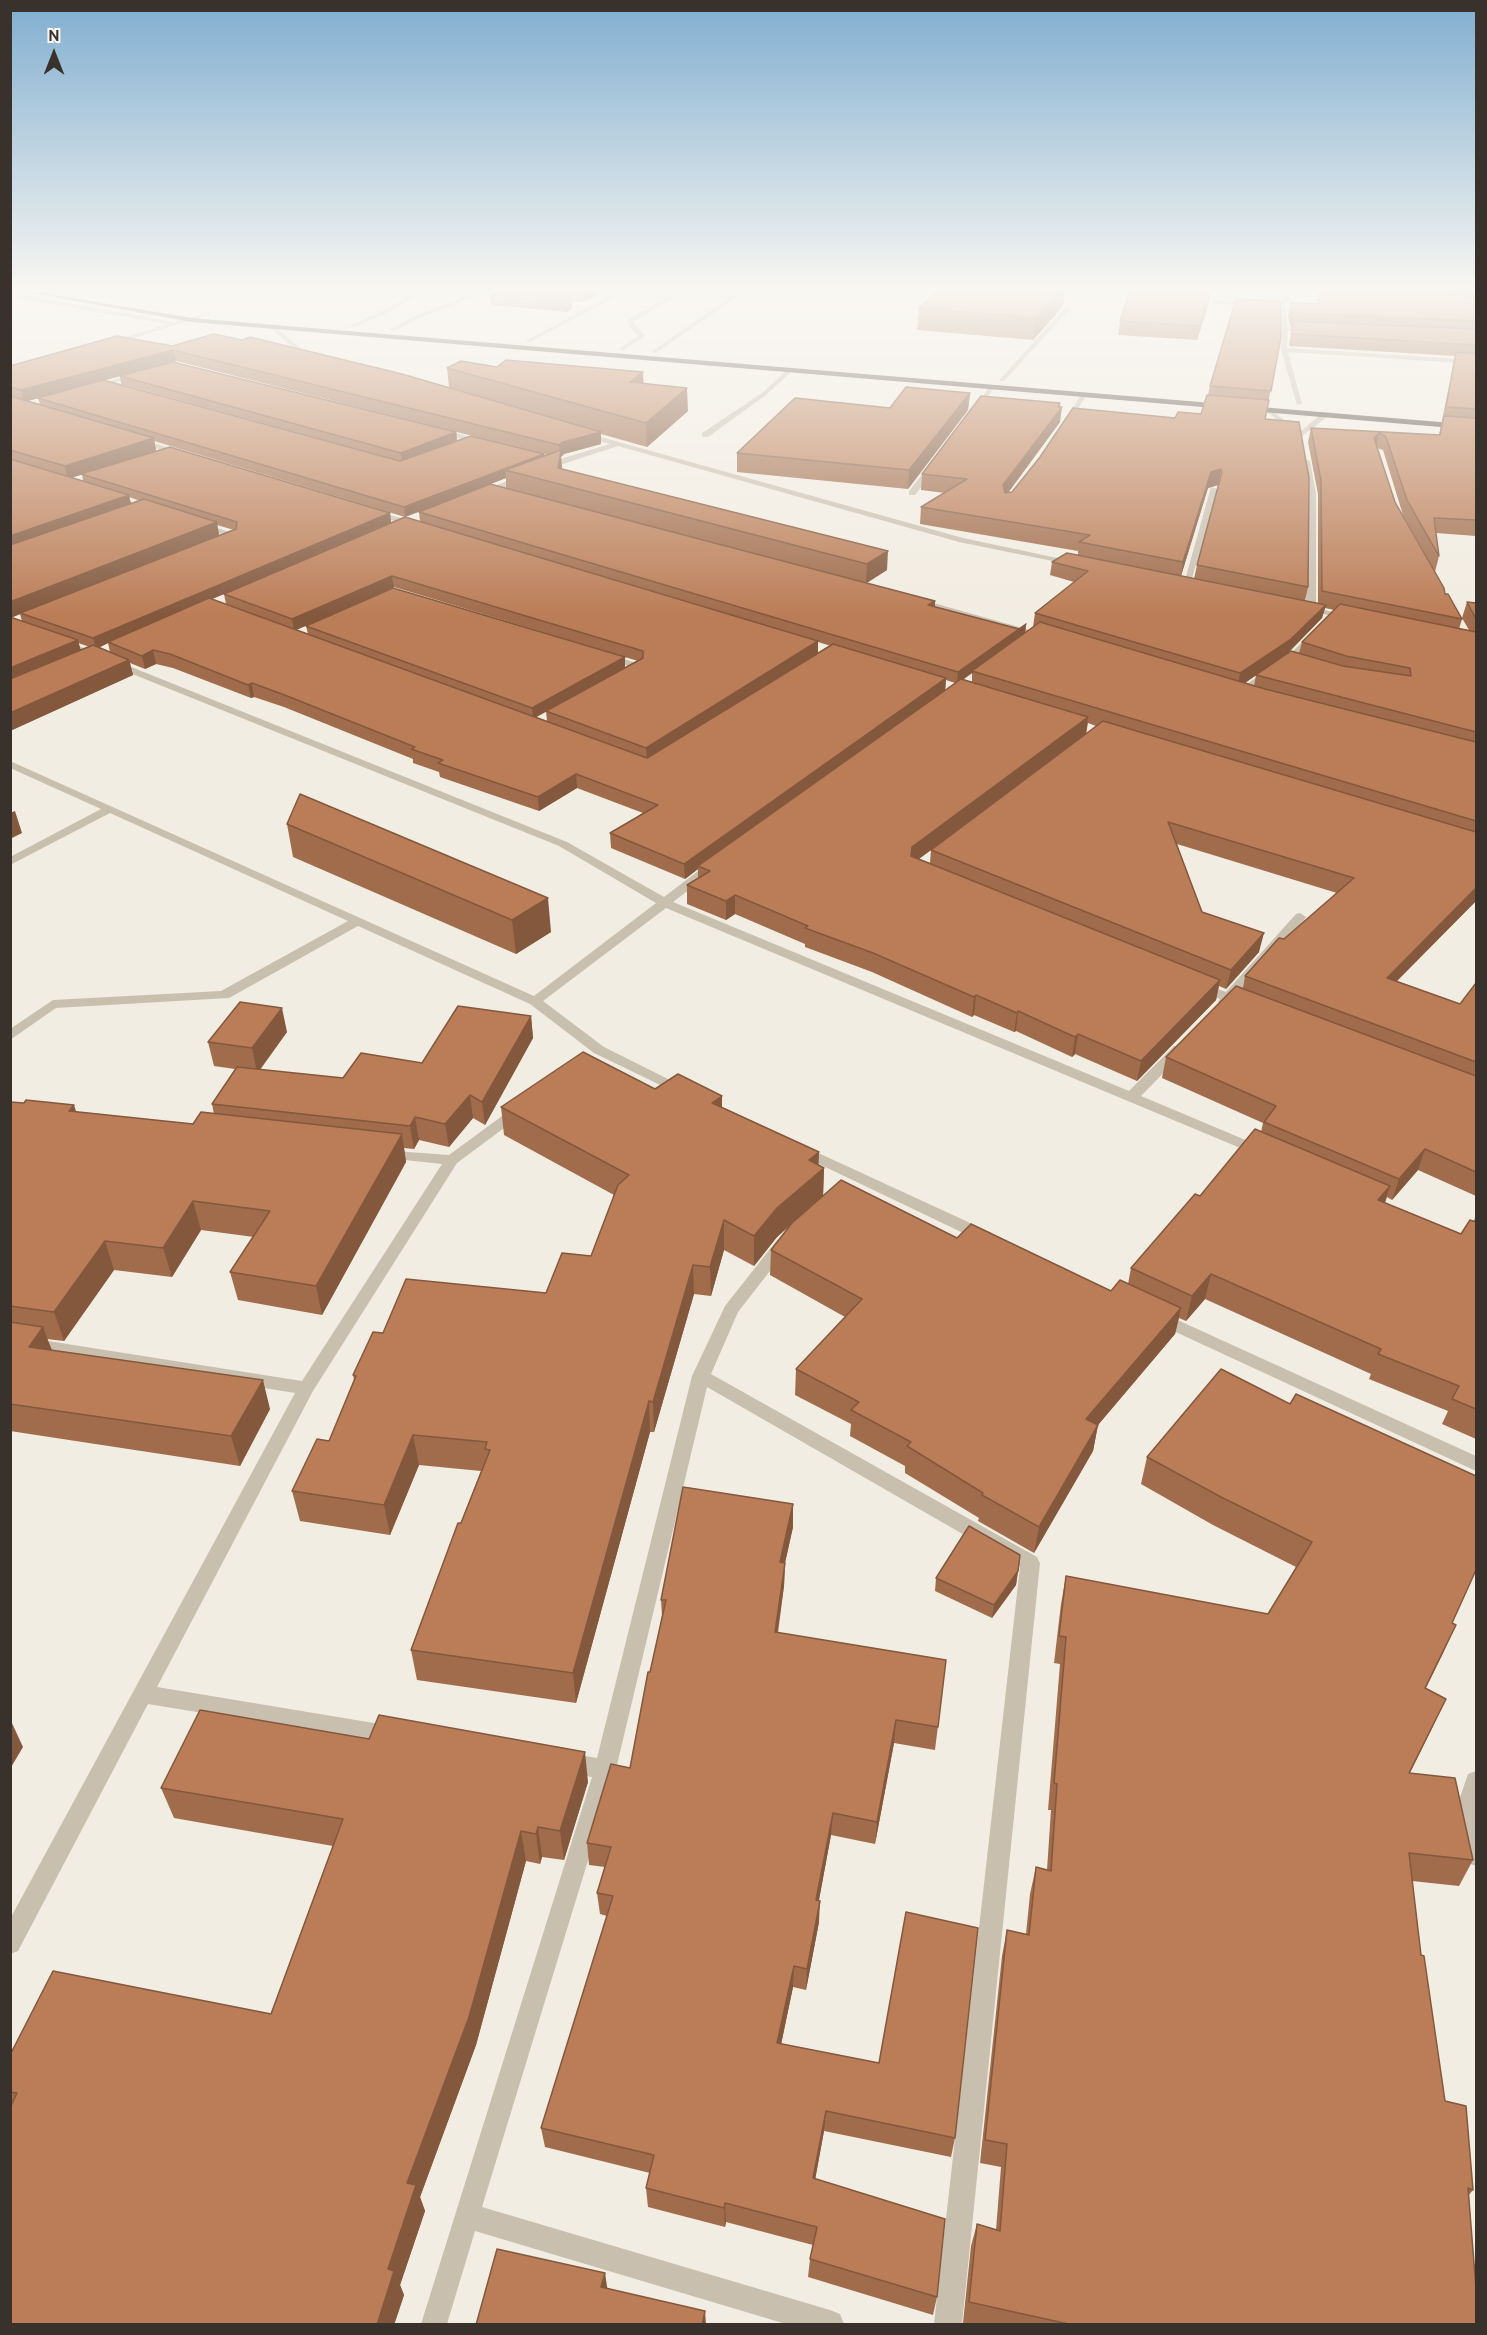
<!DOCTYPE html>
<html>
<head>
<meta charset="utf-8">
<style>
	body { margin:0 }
	#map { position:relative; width:1487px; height:2335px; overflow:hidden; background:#f2ede2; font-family:Cabin,sans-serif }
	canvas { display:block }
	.frame { position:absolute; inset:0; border:12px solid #39322c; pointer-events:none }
	.north { position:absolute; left:24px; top:24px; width:60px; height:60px; -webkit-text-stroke:4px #faf6ef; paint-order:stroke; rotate:0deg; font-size:16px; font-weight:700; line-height:24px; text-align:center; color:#39322c }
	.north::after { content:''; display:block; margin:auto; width:21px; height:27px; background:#39322c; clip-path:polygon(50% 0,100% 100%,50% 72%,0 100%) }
</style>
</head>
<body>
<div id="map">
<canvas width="1487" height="2335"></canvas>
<div class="frame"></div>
<div class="north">N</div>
</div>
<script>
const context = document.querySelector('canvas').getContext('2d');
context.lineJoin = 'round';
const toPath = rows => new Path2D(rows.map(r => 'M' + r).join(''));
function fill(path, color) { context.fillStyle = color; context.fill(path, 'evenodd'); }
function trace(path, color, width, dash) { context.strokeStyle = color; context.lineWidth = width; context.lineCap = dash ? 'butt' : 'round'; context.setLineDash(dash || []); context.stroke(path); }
const minor = toPath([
	[418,290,424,290,391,311,355,327,350,326,387,309,418,290],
	[484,290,491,290,419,318,394,331,389,330,415,316,484,290],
	[622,290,628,290,530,342,525,341,622,290],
	[680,290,686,290,633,322,645,336,624,350,620,350,620,348,638,336,630,328,628,320,680,290],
	[741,290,747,290,656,353,652,353,652,351,741,290],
	[1288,290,1342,294,1339,296,1293,292,1285,307,1288,327,1315,331,1312,333,1288,331,1287,348,1476,360,1476,364,1288,352,1302,404,1297,405,1281,350,1282,329,1279,307,1288,290],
	[10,293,175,322,208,312,211,314,108,346,106,343,168,324,10,297,10,293],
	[1214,300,1253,303,1256,305,1253,307,1212,303,1214,300],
	[1066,307,1071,308,1004,381,1000,381,1000,379,1066,307],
	[270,326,274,326,303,350,319,355,316,357,299,352,270,328,270,326],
	[787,370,792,371,766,395,708,437,702,437,702,433,762,393,787,370],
	[140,372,142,375,91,389,88,387,140,372],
	[989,387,994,388,976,413,972,413,989,387],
	[1082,394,1087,395,1066,426,1060,426,1082,394],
	[1267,410,1271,410,1300,432,1321,414,1328,416,1301,437,1267,412,1267,410],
	[434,428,440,428,491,443,484,445,434,432,434,428],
	[583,432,963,538,1081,563,1077,566,959,542,618,446,563,464,485,495,478,493,557,460,610,444,580,436,583,432],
	[136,438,188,453,189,455,185,457,133,442,136,438],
	[1303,459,1310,461,1316,494,1316,608,1353,617,1353,621,1298,608,1306,606,1308,494,1303,459],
	[931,463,938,465,915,495,909,495,909,491,931,463],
	[1211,487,1218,489,1190,585,1183,587,1211,487],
	[371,510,420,523,421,525,417,527,368,514,367,512,371,510],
	[197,523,203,523,238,535,226,542,220,542,220,538,226,535,197,527,197,523],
	[913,599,919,599,1051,636,1043,638,913,603,913,599],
	[1311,633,1319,635,1295,659,1243,696,1235,696,1235,692,1289,655,1311,633],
	[58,640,64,640,567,842,664,897,710,862,718,862,718,868,673,902,1129,1091,1174,1046,1184,1046,1186,1049,1184,1052,1141,1096,1267,1149,1269,1152,1262,1157,1257,1155,666,908,543,1001,604,1047,688,1089,690,1092,688,1095,683,1096,594,1053,530,1004,358,926,229,998,56,1008,10,1040,10,1029,53,1000,221,991,348,921,110,813,10,865,10,857,101,809,10,768,10,761,534,996,656,903,559,846,58,644,58,640],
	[602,653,608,653,644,666,631,674,625,674,625,670,631,667,602,657,602,653],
	[1300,913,1306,917,1304,920,1237,997,1249,1001,1251,1004,1249,1007,1244,1008,1231,1003,1220,1005,1218,1002,1220,999,1194,989,1192,986,1194,983,1199,982,1226,992,1296,914,1300,913],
	[518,1107,525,1111,523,1114,457,1163,313,1391,157,1687,392,1726,399,1728,402,1735,399,1742,392,1744,148,1704,18,1951,10,1954,10,1919,295,1393,10,1347,10,1335,302,1381,442,1164,386,1158,379,1153,381,1150,449,1155,513,1108,518,1107],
	[801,1145,992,1233,994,1237,992,1241,980,1241,796,1153,794,1150,801,1145],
	[783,1239,789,1240,791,1244,738,1312,711,1374,1037,1557,1040,1563,962,2324,934,2324,1020,1567,707,1387,616,1769,482,2207,830,2310,840,2314,844,2324,786,2324,475,2231,447,2324,421,2324,592,1777,566,1773,558,1770,555,1763,558,1756,566,1753,597,1758,692,1376,725,1306,777,1240,783,1239],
	[1160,1312,1476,1456,1476,1471,1154,1322,1152,1318,1154,1314,1160,1312],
	[1476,1771,1476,1866,1468,1863,1465,1855,1458,1803,1468,1774,1476,1771]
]);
const highway = toPath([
	[14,290,26,290,192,318,1476,425,1476,430,192,322,14,290]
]);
const wall = toPath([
	[500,290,605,290,584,302,572,302,572,309,567,312,491,305,490,295],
	[1211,290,1209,302,1197,340,1118,335,1120,321],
	[1319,290,1476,290,1476,536,1436,533,1439,556,1435,572,1403,515,1383,450,1377,448,1395,502,1445,594,1462,619,1459,629,1469,630,1462,618,1467,602,1476,603,1476,901,1397,981,1460,1004,1476,983,1476,1196,1418,1170,1392,1200,1387,1197,1385,1203,1461,1234,1474,1221,1476,1214,1476,1439,1442,1424,1448,1411,1369,1379,1371,1374,1205,1299,1186,1321,1179,1318,1175,1334,1098,1425,1093,1451,1034,1553,978,1521,979,1518,905,1473,905,1466,850,1436,851,1424,795,1395,796,1369,845,1317,770,1275,771,1250,790,1225,777,1237,754,1266,724,1250,711,1296,694,1294,654,1432,650,1432,576,1703,417,1680,411,1650,481,1471,419,1465,390,1535,300,1521,292,1491,329,1441,354,1380,353,1375,383,1333,546,1293,591,1256,614,1195,504,1135,501,1107,655,1089,722,1096,722,1107,819,1152,818,1165,824,1168,823,1196,957,1238,1111,1291,1128,1284,1131,1268,1261,1132,1263,1123,1162,1078,1166,1057,1243,988,1245,976,1284,939,1337,893,1177,844,1202,912,1259,952,1226,989,1219,986,1216,1000,1137,1081,1075,1054,1072,1057,1016,1031,1014,1032,974,1015,972,1017,872,972,805,947,805,944,735,914,726,920,687,904,687,885,698,878,698,869,685,879,611,848,610,833,643,813,577,788,539,811,440,777,439,772,413,763,413,759,284,707,254,697,251,698,173,668,156,664,145,669,130,663,133,675,10,731,10,366,172,346,449,387,447,368,497,367,643,372,643,384,688,411,647,447,601,434,601,444,564,454,561,457,562,469,887,570,867,583,935,601,935,607,1019,629,1026,624,1025,633,1033,627,1035,613,1074,582,1050,575,1052,562,1078,555,1078,551,920,524,921,507,945,493,921,490,922,474,1060,403,1060,422,1008,493,1012,492,1175,418,1201,414,1208,395,1210,386,1281,337,1265,419,1308,587,1305,601,1318,603,1318,494,1308,442,1311,428,1439,435,1455,356,1289,346,1292,325,1290,325,1288,315,1291,303,1317,304],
	[176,361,548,455,544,456,544,454,430,451,457,440,456,432,120,376,121,384,401,461,38,398,40,404,28,401],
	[154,441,405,517,506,478,506,488,419,512,420,521,391,522,390,513,156,451],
	[82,474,83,481,72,477],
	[1218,485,1197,565,1194,579,1181,576,1208,488],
	[129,497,140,501,131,504],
	[217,525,234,530,219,535],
	[394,587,638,661,546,711,547,721,535,717,625,668,625,657,306,626,308,634,296,630],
	[224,594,226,604,212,599],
	[1325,608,1334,610,1302,642,1299,653,1288,653,1322,618],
	[20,614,22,621,11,618],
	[818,642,831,646,778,678,818,653],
	[78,643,90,647,81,651],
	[108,643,110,652,98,648],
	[972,672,972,682,963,679],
	[1256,675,1254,686,1244,683],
	[946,680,955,683,945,690],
	[1088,723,1096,726,1086,734],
	[931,850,930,863,919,859,921,857],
	[1063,306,1033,340,917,330,919,308],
	[970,393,968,410,908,489,737,472,737,453],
	[287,824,551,932,516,954,293,857],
	[531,1016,533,1038,485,1125,473,1118,449,1147,419,1140,414,1149,404,1148,406,1162,322,1315,238,1300,230,1272,254,1237,201,1230,172,1277,114,1270,64,1341,47,1339,52,1350,270,1409,240,1466,10,1431,10,1102,76,1112,193,1124,214,1114,212,1104,235,1069,214,1066,208,1042,287,1032,260,1070,343,1078,422,1063],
	[1221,1369,1452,1623,1443,1653,1426,1688,1433,1726,1410,1773,1473,1860,1459,1886,1412,1881,1421,1955,1445,2101,1473,2190,1469,2195,1476,2325,969,2325,963,2323,971,2246,977,2224,996,2230,1001,2167,980,2163,1002,1956,1007,1930,1026,1934,1030,1894,1036,1867,1047,1870,1051,1810,1048,1810,1060,1664,1054,1663,1061,1604,1066,1576,1268,1614,1296,1567,1213,1525,1141,1484,1147,1457],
	[793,1527,785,1563,784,1586,778,1633,946,1660,935,1750,894,1743,875,1844,831,1835,819,1900,819,1922,806,1990,793,1987,781,2044,955,2138,951,2157,824,2131,815,2179,937,2297,933,2315,808,2277,810,2259,813,2245,726,2222,725,2227,648,2207,646,2188,650,2173,545,2147,541,2128,607,1916,600,1914,597,1893,605,1867,589,1865,587,1843,630,1768,662,1616,661,1600],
	[1018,1571,1016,1585,992,1618,935,1591,936,1578],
	[588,1782,564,1860,542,1857,540,1864,526,1861,476,2045,420,2197,425,2211,400,2285,404,2295,394,2325,10,2325,10,2055,271,2014,333,1846,174,1818,161,1788]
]);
const shadedWall = toPath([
	[587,290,605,290,584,302,583,292],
	[1062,290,1065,290,1063,306,1033,340,1035,318],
	[1211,290,1209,302,1197,340,1200,326],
	[571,299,572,309,567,312,567,302],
	[173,350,176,361,24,402,21,390],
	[643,372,644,395,630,382],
	[687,388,688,411,647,447,646,423],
	[970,393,968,410,908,489,909,470],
	[1060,403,1059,410,1062,407,1060,422,1001,502,1003,485],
	[456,432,457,440,402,462,401,453],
	[601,432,601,444,564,454,561,457,562,467,559,485,558,468,560,455,559,445,563,442],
	[1379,433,1376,447,1374,438],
	[154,438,156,451,68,479,65,466],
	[544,454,545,462,505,470,506,478,405,517,404,507],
	[1221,469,1218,485,1208,488,1180,579,1183,562,1211,472],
	[129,495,132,508,10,551,10,536],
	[390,513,391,522,110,643,108,642,108,643,96,649,93,638],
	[217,522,219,535,10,618,10,602],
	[888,551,887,570,866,583,867,564],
	[392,576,394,587,294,631,292,619],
	[935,601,934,611,928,605],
	[1326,605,1322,618,1288,653,1238,688,1240,673],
	[1026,624,1025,635,957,684,958,672],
	[78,640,82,655,10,685,10,668],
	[818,641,818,653,647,760,646,748],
	[153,650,156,664,145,669,142,656],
	[625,657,625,668,533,719,532,708],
	[129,660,133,675,10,731,10,713],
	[946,678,945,692,698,866,698,869,685,879,684,864],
	[252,683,254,697,251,698,248,685],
	[1088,717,1086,734,911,865,912,847],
	[576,774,577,788,539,811,538,797],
	[15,811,22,833,10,839,10,813],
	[1476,888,1476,901,1381,997,1387,978],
	[735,895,735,914,726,920,726,901],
	[548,898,551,932,516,954,512,920],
	[1264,933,1259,952,1226,989,1231,970],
	[1220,980,1216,1000,1137,1081,1141,1061],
	[976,995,974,1015,972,1017,974,997],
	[282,1008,287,1032,257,1073,252,1048],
	[1018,1011,1016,1031,1014,1032,1017,1013],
	[531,1016,533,1038,485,1125,482,1102],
	[1078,1034,1075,1054,1072,1057,1075,1037],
	[470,1095,473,1118,449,1147,445,1124],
	[722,1096,722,1125,712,1103],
	[74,1105,83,1133,69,1111],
	[415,1117,419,1140,414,1149,410,1126],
	[402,1134,406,1162,322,1315,316,1286],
	[1425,1149,1418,1170,1392,1200,1399,1179],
	[819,1152,818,1173,824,1168,823,1197,777,1237,754,1266,754,1236,809,1160],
	[1390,1186,1382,1211,1378,1200],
	[193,1201,201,1230,172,1277,163,1248],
	[724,1220,724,1250,711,1296,710,1267],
	[105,1241,114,1270,64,1341,54,1312],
	[693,1265,694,1294,654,1432,653,1402],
	[1211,1274,1205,1299,1186,1321,1192,1296],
	[1181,1308,1175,1334,1081,1445,1086,1419],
	[43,1327,54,1356,29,1347],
	[263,1380,270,1409,240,1466,231,1436],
	[649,1401,650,1432,576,1703,573,1673],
	[1098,1425,1093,1451,1034,1553,1039,1527],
	[413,1435,419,1465,390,1535,384,1505],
	[793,1504,793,1527,780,1585,780,1562],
	[785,1563,784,1586,774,1655,775,1632],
	[1018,1571,1016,1585,992,1618,994,1605],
	[1456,1625,1443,1653,1412,1715,1425,1688],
	[1446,1699,1433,1726,1396,1800,1409,1773],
	[896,1720,894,1743,875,1844,877,1822],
	[11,1721,23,1747,10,1769,10,1722],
	[585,1752,588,1782,564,1860,560,1831],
	[833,1813,831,1835,815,1921,816,1900],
	[538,1827,542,1857,540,1864,536,1834],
	[521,1831,526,1861,476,2045,420,2197,425,2211,400,2285,404,2295,394,2325,377,2325,388,2269,407,2183],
	[820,1901,819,1922,806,1990,807,1969],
	[794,1966,793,1987,777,2064,777,2043],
	[826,2111,824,2131,812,2197,813,2178],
	[725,2203,726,2222,725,2227,724,2208],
	[605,2273,608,2293,601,2287],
	[705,2311,706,2325,702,2325]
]);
const building = toPath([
	[500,290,538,290,536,291,540,297,571,299,567,302,490,295,500,290],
	[539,290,587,290,583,292,539,290],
	[939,290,1062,290,1035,318,919,308,939,290],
	[1130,290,1211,290,1200,326,1120,321,1130,290],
	[1320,290,1379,290,1476,297,1476,321,1292,313,1291,303,1318,304,1320,290],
	[1236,299,1280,301,1281,337,1271,391,1210,386,1236,299],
	[1292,321,1476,329,1476,345,1292,334,1292,321],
	[214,334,242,340,250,337,402,374,601,432,563,442,559,445,173,350,21,390,10,387,10,366,117,336,172,346,214,334],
	[1456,352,1476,354,1476,409,1446,407,1456,352],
	[506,360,643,372,630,382,687,388,646,423,447,368,461,361,497,367,506,360],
	[173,362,456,432,401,453,120,376,173,362],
	[103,380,400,461,471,436,544,454,404,507,38,398,103,380],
	[906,387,970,393,909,470,737,453,795,398,890,408,906,387],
	[1207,395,1269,400,1265,419,1299,422,1309,478,1308,587,1197,565,1222,472,1221,469,1211,472,1183,562,1079,542,1090,535,921,507,967,479,922,474,981,396,1060,403,1058,407,1062,407,1003,485,1005,493,1012,492,1040,457,1073,408,1175,418,1178,412,1201,414,1207,395],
	[10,396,154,438,65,466,10,450,10,396],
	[1444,416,1476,418,1476,520,1434,518,1439,556,1407,500,1386,437,1379,433,1374,438,1395,502,1444,588,1445,594,1448,594,1462,619,1322,591,1321,480,1311,428,1440,435,1444,416],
	[170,447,390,513,93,638,20,613,236,529,237,522,81,474,170,447],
	[561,450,558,468,888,551,867,564,505,470,561,450],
	[10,459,129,495,10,536,10,459],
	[490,484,935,601,928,605,1019,629,1026,624,958,672,419,512,490,484],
	[144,499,217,522,10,602,10,545,144,499],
	[405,517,818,641,646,748,546,711,643,658,643,651,392,576,292,619,224,594,405,517],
	[1067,553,1326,605,1291,639,1240,673,1035,613,1088,571,1052,562,1067,553],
	[393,588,625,657,532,708,306,626,393,588],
	[209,598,647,758,833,644,946,678,684,864,610,833,658,805,576,774,538,797,438,763,443,760,411,749,415,747,282,694,252,683,248,685,170,654,153,650,142,656,108,642,209,598],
	[1467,602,1476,603,1476,619,1467,602],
	[1340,604,1476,632,1476,732,1256,675,1291,651,1343,666,1411,676,1410,668,1346,656,1302,642,1340,604],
	[10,617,78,640,10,668,10,617],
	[1040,622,1265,689,1476,742,1476,821,972,671,1040,622],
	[93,645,129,660,10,713,10,679,93,645],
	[961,679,1088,717,912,847,911,856,1220,980,1141,1061,1078,1034,1075,1037,1018,1011,1017,1013,976,995,974,997,873,953,805,928,808,926,735,895,726,901,687,885,710,871,698,866,961,679],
	[1103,721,1476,832,1476,888,1387,978,1460,1004,1476,983,1476,1062,1245,976,1279,938,1284,939,1354,878,1168,822,1202,912,1264,933,1231,970,931,850,1103,721],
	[300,794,548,898,512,920,287,824,300,794],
	[1236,986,1476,1076,1476,1172,1425,1149,1399,1179,1264,1122,1276,1106,1166,1057,1236,986],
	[240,1002,282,1008,252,1048,208,1042,240,1002],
	[458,1006,531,1016,482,1102,470,1095,445,1124,415,1117,410,1126,212,1104,237,1067,343,1078,361,1053,422,1063,458,1006],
	[583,1052,655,1089,678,1074,722,1096,712,1103,819,1152,809,1160,824,1168,777,1208,754,1236,724,1220,710,1267,693,1265,653,1402,649,1401,573,1673,411,1650,458,1523,461,1523,490,1450,485,1449,487,1442,413,1435,384,1505,292,1491,317,1439,329,1441,356,1376,353,1375,373,1332,383,1333,406,1279,546,1293,562,1253,591,1256,618,1185,629,1175,501,1107,583,1052],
	[26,1100,74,1105,69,1111,193,1124,201,1112,402,1134,316,1286,230,1272,270,1211,193,1201,163,1248,105,1241,54,1312,10,1306,10,1102,24,1103,26,1100],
	[1255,1129,1390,1186,1378,1200,1461,1234,1470,1220,1476,1222,1476,1409,1452,1399,1459,1386,1378,1354,1381,1349,1211,1274,1192,1296,1131,1268,1195,1194,1200,1196,1255,1129],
	[841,1180,957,1238,971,1224,1111,1291,1120,1280,1181,1308,1086,1419,1098,1425,1039,1527,982,1495,983,1493,907,1446,911,1442,851,1410,859,1402,796,1369,862,1299,771,1250,792,1223,841,1180],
	[10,1322,43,1327,29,1347,263,1380,231,1436,10,1404,10,1322],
	[1221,1369,1290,1404,1296,1394,1476,1476,1476,1570,1452,1623,1456,1625,1425,1688,1446,1699,1409,1773,1455,1778,1473,1860,1409,1853,1421,1955,1424,1956,1445,2101,1466,2106,1473,2190,1468,2188,1476,2288,1476,2325,1073,2325,969,2302,977,2224,1000,2231,1007,2144,985,2140,1007,1930,1029,1935,1036,1867,1051,1871,1057,1784,1054,1783,1066,1637,1059,1636,1066,1576,1268,1614,1312,1542,1221,1497,1147,1457,1221,1369],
	[683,1487,793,1504,780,1562,785,1563,775,1632,946,1660,938,1727,896,1720,877,1822,833,1813,816,1900,820,1901,807,1969,794,1966,777,2043,879,2063,906,1912,978,1928,955,2138,826,2111,813,2178,945,2219,937,2297,810,2259,817,2227,725,2203,724,2208,646,2188,654,2155,541,2128,613,1896,597,1893,611,1847,587,1843,611,1764,630,1768,648,1672,650,1672,666,1600,661,1600,683,1487],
	[969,1526,1020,1555,1018,1571,994,1605,936,1578,969,1526],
	[200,1710,369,1739,379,1715,585,1752,560,1831,538,1827,536,1834,521,1831,469,2017,407,2183,416,2185,388,2269,394,2271,377,2325,10,2325,10,2108,17,2093,10,2092,10,2055,53,1971,271,2014,343,1819,161,1788,200,1710],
	[497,2249,605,2273,601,2287,705,2311,702,2325,476,2325,497,2249]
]);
fill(minor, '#c9bfaf');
fill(highway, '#594d44');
fill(wall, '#a16c4b');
fill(shadedWall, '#83583d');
fill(building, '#bb7d57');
trace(building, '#83583d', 1.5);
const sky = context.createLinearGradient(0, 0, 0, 616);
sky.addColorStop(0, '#80aed0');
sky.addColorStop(0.47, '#f9f7f2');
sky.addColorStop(1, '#f9f7f200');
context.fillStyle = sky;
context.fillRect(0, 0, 1487, 616);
</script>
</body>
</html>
